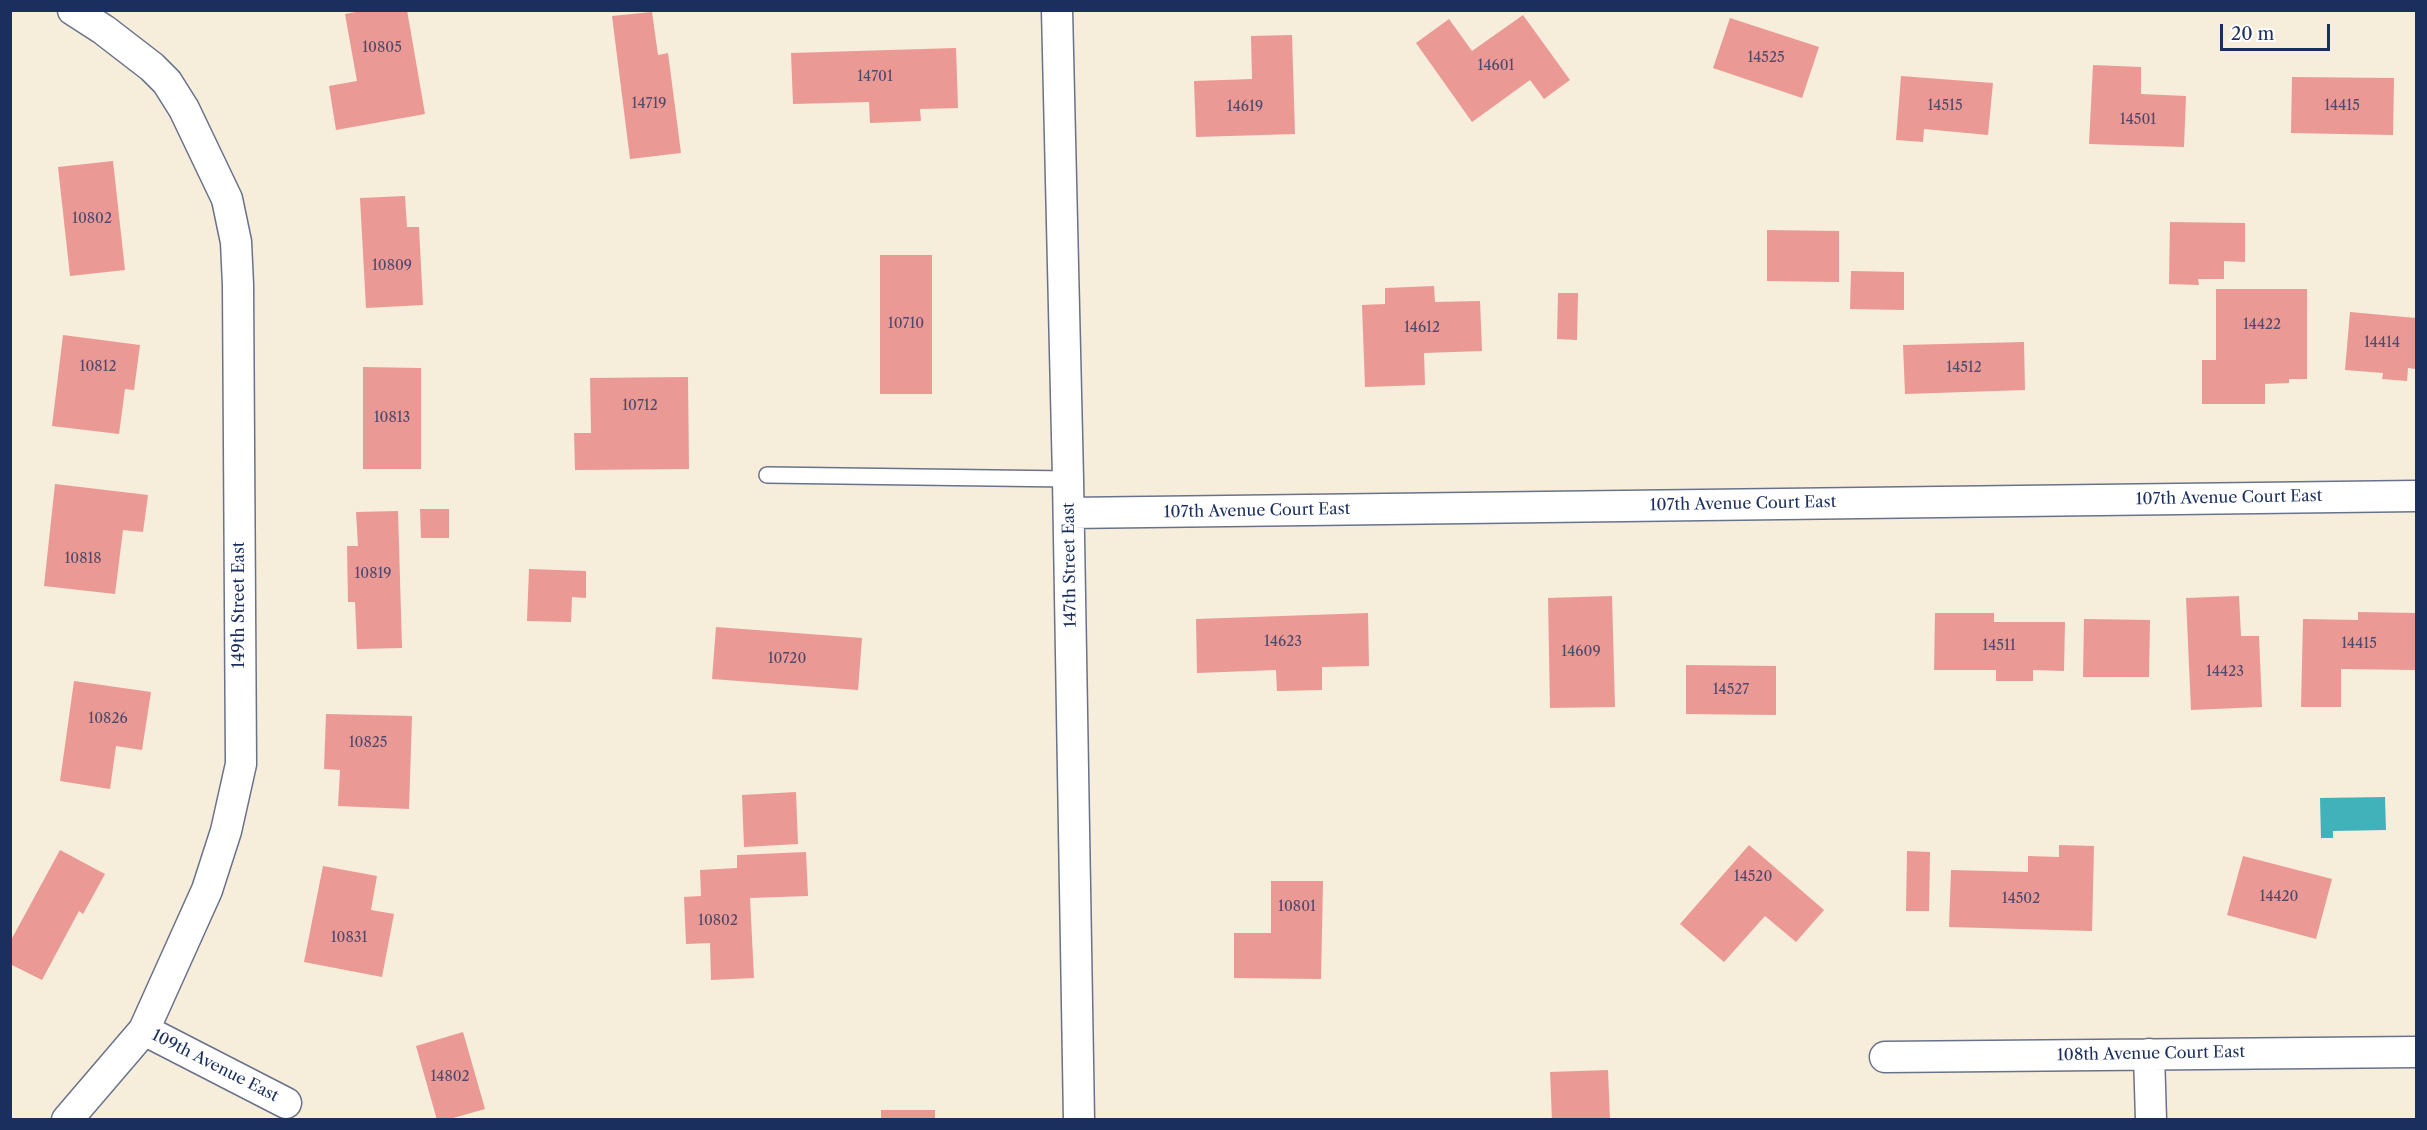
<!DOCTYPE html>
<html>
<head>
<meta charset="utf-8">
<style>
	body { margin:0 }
	#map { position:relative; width:2427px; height:1130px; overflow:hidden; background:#f6eddb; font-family:"Libre Caslon Text",serif }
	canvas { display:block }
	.frame { position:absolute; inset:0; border:12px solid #1b2f5e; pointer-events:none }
	.scale { position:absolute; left:2220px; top:24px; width:110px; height:27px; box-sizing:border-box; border:3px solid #1b2f5e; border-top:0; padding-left:8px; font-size:18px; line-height:21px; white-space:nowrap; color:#1b2f5e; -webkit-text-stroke:4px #fff; paint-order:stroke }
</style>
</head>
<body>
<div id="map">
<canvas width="2427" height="1130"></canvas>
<div class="frame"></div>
<div class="scale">20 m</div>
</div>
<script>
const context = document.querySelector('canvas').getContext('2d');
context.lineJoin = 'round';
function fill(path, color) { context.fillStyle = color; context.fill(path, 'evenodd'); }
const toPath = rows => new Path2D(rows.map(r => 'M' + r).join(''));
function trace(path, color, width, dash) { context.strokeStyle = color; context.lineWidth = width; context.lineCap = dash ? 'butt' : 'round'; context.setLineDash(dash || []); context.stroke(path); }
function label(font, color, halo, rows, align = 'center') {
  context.font = font + ' "Libre Caslon Text",serif'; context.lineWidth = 4.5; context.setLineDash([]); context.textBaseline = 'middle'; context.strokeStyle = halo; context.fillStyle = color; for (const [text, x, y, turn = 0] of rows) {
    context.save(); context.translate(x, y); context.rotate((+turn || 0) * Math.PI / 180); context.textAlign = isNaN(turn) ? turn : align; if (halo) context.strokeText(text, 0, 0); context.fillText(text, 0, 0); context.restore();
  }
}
const water = toPath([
	[2385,797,2386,830,2333,831,2333,838,2321,838,2320,798]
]);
const building = toPath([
	[367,10,407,10,425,114,336,130,329,86,357,81,345,14],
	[652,12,658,55,668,53,681,153,630,159,612,16],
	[1523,15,1570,80,1544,99,1530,80,1472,122,1416,43,1449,19,1472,51],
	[1730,18,1819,47,1802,98,1713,68],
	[1292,35,1295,134,1196,137,1194,81,1252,79,1251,36],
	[956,48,958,108,920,109,921,121,870,123,869,102,793,104,791,53],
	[2093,65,2141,67,2141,94,2186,96,2184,147,2089,144],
	[1901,76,1993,83,1988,135,1924,129,1923,142,1896,140],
	[2292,77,2394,78,2393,135,2291,133],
	[113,161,125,270,70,276,58,167],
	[405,196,407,227,419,227,423,305,366,308,360,198],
	[2170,222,2245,223,2245,262,2224,261,2224,279,2198,279,2199,285,2169,284],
	[1767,230,1839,231,1839,282,1767,281],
	[880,255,932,255,932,394,880,394],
	[1851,271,1904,272,1904,310,1850,309],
	[1434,286,1435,302,1480,301,1482,351,1424,353,1425,385,1365,387,1362,305,1385,304,1385,288],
	[2216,289,2307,289,2307,379,2289,379,2289,383,2265,384,2265,404,2202,404,2202,360,2216,360],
	[1558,293,1578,293,1577,340,1557,339],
	[2350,312,2416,318,2416,369,2408,368,2407,381,2382,379,2383,373,2345,370],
	[63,335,140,345,134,390,125,389,119,434,52,426],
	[2024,342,2025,390,1905,394,1903,345],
	[363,367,421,368,421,469,363,469],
	[688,377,689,469,575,470,574,433,591,433,590,378],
	[55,484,148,495,143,532,123,530,115,594,44,586],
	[420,509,449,509,449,538,421,538],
	[398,511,402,648,357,649,355,602,348,602,347,546,358,546,356,512],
	[529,569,586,571,586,598,572,597,571,622,527,621],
	[1612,596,1615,707,1550,708,1548,598],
	[2239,596,2241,636,2259,636,2262,707,2191,710,2186,598],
	[2358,612,2416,613,2416,670,2341,669,2341,707,2301,707,2303,619,2358,620],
	[1368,613,1369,666,1322,667,1322,690,1277,691,1276,670,1197,673,1196,619],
	[1935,613,1994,613,1994,622,2065,622,2064,671,2033,670,2033,681,1996,681,1996,670,1934,670],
	[2084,619,2150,620,2149,677,2083,677],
	[716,627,862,638,858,690,712,679],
	[1686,665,1776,666,1776,715,1686,714],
	[74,681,151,692,142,750,116,746,110,789,60,781],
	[326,714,412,716,409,809,338,806,340,770,324,769],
	[796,792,798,844,744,847,742,795],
	[1749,845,1824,910,1796,942,1765,916,1724,962,1680,924],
	[2059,845,2094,846,2092,931,1949,927,1951,870,2028,872,2028,856,2059,857],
	[60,850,105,874,83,914,79,911,42,980,10,964,10,942],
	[1907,851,1930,852,1929,911,1906,911],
	[806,852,808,896,750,898,754,978,711,980,710,943,686,944,684,897,701,896,700,870,737,868,737,855],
	[2243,856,2332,879,2316,939,2227,915],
	[323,866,377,876,371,910,394,914,382,977,304,962],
	[1271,881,1323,881,1321,979,1234,978,1234,933,1271,933],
	[463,1032,485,1109,446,1120,437,1120,416,1046],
	[1608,1070,1610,1120,1552,1120,1550,1072],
	[881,1110,935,1110,935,1120,881,1120]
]);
const service = toPath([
	[767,475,1068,479]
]);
const minor = toPath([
	[1057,10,1068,479,1079,1120],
	[1069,513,2416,496],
	[144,1030,286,1103],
	[2149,1054,2151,1120],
	[1885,1057,2416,1052],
	[67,1120,144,1030,207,890,226,831,241,764,238,285,236,242,227,199,184,109,167,82,152,67,104,30,73,10]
]);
const numberNames = [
	["10805",382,48],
	["14525",1766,58],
	["14601",1496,66],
	["14701",875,77],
	["14719",649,104],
	["14515",1945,106],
	["14415",2342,106],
	["14619",1245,107],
	["14501",2138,120],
	["10802",92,219],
	["10809",392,266],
	["10710",906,324],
	["14422",2262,325],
	["14612",1422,328],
	["14414",2382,343],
	["10812",98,367],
	["14512",1964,368],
	["10712",640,406],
	["10813",392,418],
	["10818",83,559],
	["10819",373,574],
	["14623",1283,642],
	["14415",2359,644],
	["14511",1999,646],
	["14609",1581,652],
	["10720",787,659],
	["14423",2225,672],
	["14527",1731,690],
	["10826",108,719],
	["10825",368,743],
	["14520",1753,877],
	["14420",2279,897],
	["14502",2021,899],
	["10801",1297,907],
	["10802",718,921],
	["10831",349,938],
	["14802",450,1077]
];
const streetNames = [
	["107th Avenue Court East",2229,498,-1],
	["107th Avenue Court East",1743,504,-1],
	["107th Avenue Court East",1257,511,-1],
	["147th Street East",1070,565,-91],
	["149th Street East",239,605,-90],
	["108th Avenue Court East",2151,1054,-1],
	["109th Avenue East",215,1066,27]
];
fill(water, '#42b2ba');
fill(building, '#eb9994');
trace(service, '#68728a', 18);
trace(minor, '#68728a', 33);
trace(service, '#fff', 15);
trace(minor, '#fff', 30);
label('14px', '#4f4a6c', null, numberNames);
label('16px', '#1b2f5e', '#fff', streetNames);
</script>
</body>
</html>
